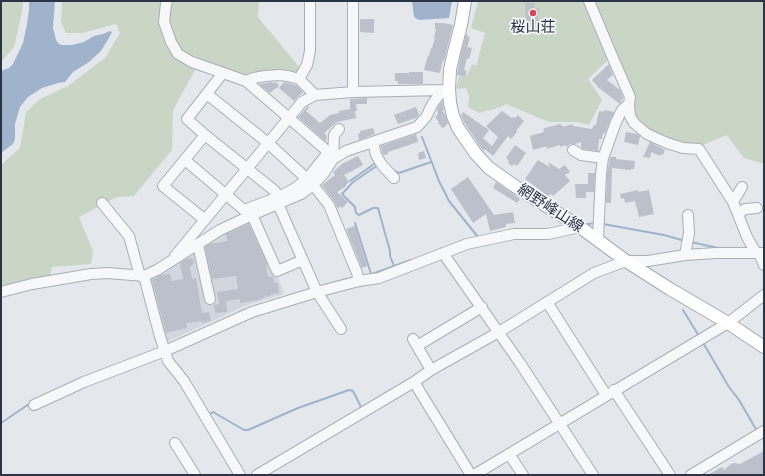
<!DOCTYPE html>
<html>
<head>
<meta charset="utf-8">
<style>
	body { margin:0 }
	#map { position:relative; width:765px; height:476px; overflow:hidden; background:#e4e7ec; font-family:"Sofia Sans Condensed",sans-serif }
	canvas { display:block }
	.frame { position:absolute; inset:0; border:2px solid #2b3445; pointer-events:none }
</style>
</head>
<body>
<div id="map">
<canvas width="765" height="476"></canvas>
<div class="frame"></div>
</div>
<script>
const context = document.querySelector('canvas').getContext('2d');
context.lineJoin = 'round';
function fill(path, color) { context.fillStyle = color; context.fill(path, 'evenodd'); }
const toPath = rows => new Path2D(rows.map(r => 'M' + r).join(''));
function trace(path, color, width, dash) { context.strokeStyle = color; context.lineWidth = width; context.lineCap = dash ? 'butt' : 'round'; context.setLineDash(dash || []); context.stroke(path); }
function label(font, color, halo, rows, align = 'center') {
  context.font = font + ' "Sofia Sans Condensed","Noto Sans JP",sans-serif'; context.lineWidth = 3.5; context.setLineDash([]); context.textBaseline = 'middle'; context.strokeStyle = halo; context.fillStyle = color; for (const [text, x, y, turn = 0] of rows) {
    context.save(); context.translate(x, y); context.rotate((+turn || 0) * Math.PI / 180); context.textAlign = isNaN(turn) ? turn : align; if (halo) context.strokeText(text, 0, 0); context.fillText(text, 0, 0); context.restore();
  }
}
const built = toPath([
	[248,219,277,274,284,294,247,305,165,343,149,277]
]);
const green = toPath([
	[1,1,23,1,23,7,14,47,1,62],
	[62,1,259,1,258,17,300,68,295,76,246,77,200,61,173,110,172,150,134,196,117,197,79,217,93,251,91,264,52,267,50,277,29,279,1,289,1,165,20,148,26,112,40,99,68,86,105,58,120,33,116,24,82,33,66,33,61,22],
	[478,1,584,1,610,58,588,79,602,100,589,125,577,122,549,122,506,104,501,107,479,113,468,107,469,96,466,88,456,89,459,77,467,76,472,64,476,66,485,33,471,28],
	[593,1,764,1,764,164,744,158,727,135,700,146,668,142,637,122]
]);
const water = toPath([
	[29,1,55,1,53,28,56,40,59,44,62,45,72,45,84,42,94,36,103,34,110,31,112,32,109,38,101,51,89,62,73,72,65,82,58,83,42,88,28,97,20,107,15,124,15,139,13,144,1,153,1,71,9,68,13,64,23,43,27,24,29,9],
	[412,1,452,1,449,18,419,20,414,17]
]);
const stream = toPath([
	[422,137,439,181,449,201,478,237],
	[378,165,353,182,342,194,355,207,356,213,359,215,373,208,378,208,390,251,390,256,394,266],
	[390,168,399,173,431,162],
	[350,181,377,162],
	[355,223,371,274],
	[588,224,596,223],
	[603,224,664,235,685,241],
	[691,242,718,248],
	[372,274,411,260],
	[336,282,355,277],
	[683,310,699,336],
	[239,312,250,308],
	[702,341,729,387,739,400,757,431],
	[208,415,213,412,244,430,248,430,298,408,349,390,353,391,362,409],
	[1,423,32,402]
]);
const building = toPath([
	[525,3,534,3,535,9,539,8,539,14,538,14,539,24,526,25],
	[360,19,374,19,374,33,360,32],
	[435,23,443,23,453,25,444,61,443,60,440,73,424,70,428,55,429,56,431,48,432,48,435,38,434,38,436,29,435,29],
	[466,34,468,35,468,37,470,38,467,47,472,48,469,59,467,58,464,70,467,71,465,77,457,75,460,58],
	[609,64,613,75,607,80,620,90,623,98,620,104,599,88,592,80],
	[409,72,423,72,423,84,398,84,398,81,395,81,395,73,409,73],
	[272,82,273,83,276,82,279,86,270,93,260,85,260,84],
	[284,82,292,84,294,85,296,85,303,92,294,101,279,88],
	[367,98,367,104,356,104,357,111,355,111,356,118,337,122,324,133,327,136,326,142,298,117,308,106,309,108,306,111,320,123,330,115,339,113,339,111,350,109,350,99],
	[442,101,444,110,442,111,445,114,448,123,443,128,438,123,439,122,435,117,438,114,437,109],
	[416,107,419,115,416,118,398,124,394,115],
	[604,110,614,112,605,133,603,133,602,139,599,139,598,151,583,149,581,147,581,142,575,144,570,144,566,147,566,145,560,147,560,145,546,149,548,146,533,150,530,136,544,132,543,129,545,128,560,124,561,125,562,125,563,127,572,124,573,126,592,129,594,125,596,125,599,111,604,112],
	[502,111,512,118,513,117,515,118,518,115,524,121,516,131,517,132,511,139,508,136,493,156,485,149,483,151,482,149,465,124,461,115,463,112,489,130,483,138,492,146,498,137,486,126],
	[373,128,375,134,359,140,358,134,360,133,360,131],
	[626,132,637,134,640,136,638,145,624,142],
	[416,134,418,142,388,152,388,154,384,155,382,153,381,146],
	[650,142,665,150,663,155,661,154,660,156,651,152,650,158,643,157],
	[515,145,526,153,517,166,514,164,512,166,508,163,509,161,506,158],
	[424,151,426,158,419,160,418,153],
	[358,156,363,165,344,175,349,182,346,185,346,186,337,192,348,202,342,208,340,206,338,209,334,201,322,185,335,175,333,172,342,164],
	[610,157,616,157,616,159,635,161,634,169,631,169,631,170,612,168,611,203,606,203,607,175],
	[538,160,550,167,548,162,559,169,565,165,570,172,565,175,570,181,553,196,551,194,547,197,540,190,525,179],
	[588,173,595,173,594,192,586,192,586,198,576,198,575,184,588,184],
	[468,177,494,215,513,212,515,223,506,224,506,227,490,231,486,214,473,223,451,189],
	[496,182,520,199,517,203,493,188],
	[638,190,638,192,649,190,654,214,639,217,635,201,625,203,624,198,621,199,620,194],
	[249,224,267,264,266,266,268,277,273,276,274,283,278,283,279,293,270,295,270,296,264,297,264,298,259,299,259,300,240,303,240,299,226,301,227,312,215,313,214,305,219,304,217,292,238,289,236,276,212,279,205,247,210,244,227,241,226,234],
	[355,226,367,266,362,268,346,229],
	[193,258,194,264,192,264,193,266,190,266,192,279,196,278,202,313,209,312,211,321,202,323,202,321,186,323,187,328,166,333,152,280,161,275,170,274,170,276,171,276,172,281,183,279,180,263,186,259],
	[764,451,764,475,708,475,722,467,724,470,731,464,733,463,740,464]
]);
const minor = toPath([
	[167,1,166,3,164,22,171,42,178,54,192,62,246,81,326,150,326,155,307,179,294,189,276,198,244,210,185,160],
	[310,1,310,51,307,65,299,79,315,95],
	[353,1,353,92],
	[589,1,612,56,630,97,629,104,630,116,634,123,647,134,667,143,683,148,699,149,733,202,747,237,756,253],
	[223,73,187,119,205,135,275,191,276,198],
	[246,81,254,78,265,76,279,75,288,76,299,79],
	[207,94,268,143,307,179],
	[373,142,376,155,382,165,394,178],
	[573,150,581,155,603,158],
	[333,159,334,135,339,129],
	[313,185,329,205,357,273,359,281],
	[733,202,742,187],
	[102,203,129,236,140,276],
	[278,204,317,292,341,329],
	[738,214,745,209,757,208],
	[252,215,277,271,303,260],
	[205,220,163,186,205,135],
	[598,239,601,174,603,158,616,122,622,110,629,104],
	[198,245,210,299],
	[443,253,520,363,593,475],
	[759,253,764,265],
	[685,255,689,233,688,215],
	[175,256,302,102,315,95,353,92,443,90,447,89],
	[144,276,159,333,168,361,184,381,240,475],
	[1,292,32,284,91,274,108,273,144,276,157,270,220,230,252,215,301,194,313,185,324,173,333,159,346,151,417,127,426,117,433,103,443,90],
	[547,302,606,395],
	[413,339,431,370],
	[417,346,482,307],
	[414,382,471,475],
	[614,390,670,475],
	[34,405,84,382,165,351,252,312,317,292,359,281,379,278,467,244,514,234,548,234,580,227],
	[175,443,195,475],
	[509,454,523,475],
	[257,475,414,382,431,370,499,332,594,273,626,261,648,261,685,255,716,253,764,253],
	[474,475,728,323,764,295],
	[691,475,764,431]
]);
const major = toPath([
	[465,1,461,25,453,56,450,70,449,89,450,103,453,116,458,128,476,154,489,168,516,187,580,227,626,261,670,289,728,323,764,347]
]);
const markers = [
	[533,13,4,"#d1495b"]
];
const poiNames = [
	["桜山荘",533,28]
];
const streetNames = [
	["網野峰山線",550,209,33]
];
fill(built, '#d2d6de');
fill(green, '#c9d6c5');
fill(water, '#9fb4cc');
trace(stream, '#9fb4cc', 2);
fill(building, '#bbc0ca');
trace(minor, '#a9aeb7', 12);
trace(major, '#a3abb8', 14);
trace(minor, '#f7f8fa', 10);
trace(major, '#fff', 12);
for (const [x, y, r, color] of markers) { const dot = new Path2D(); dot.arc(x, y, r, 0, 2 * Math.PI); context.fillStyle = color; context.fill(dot); trace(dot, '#f4f6f9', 1.5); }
label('15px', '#2b3445', '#f4f6f9', poiNames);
label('15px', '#2b3445', '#f4f6f9', streetNames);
</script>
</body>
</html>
